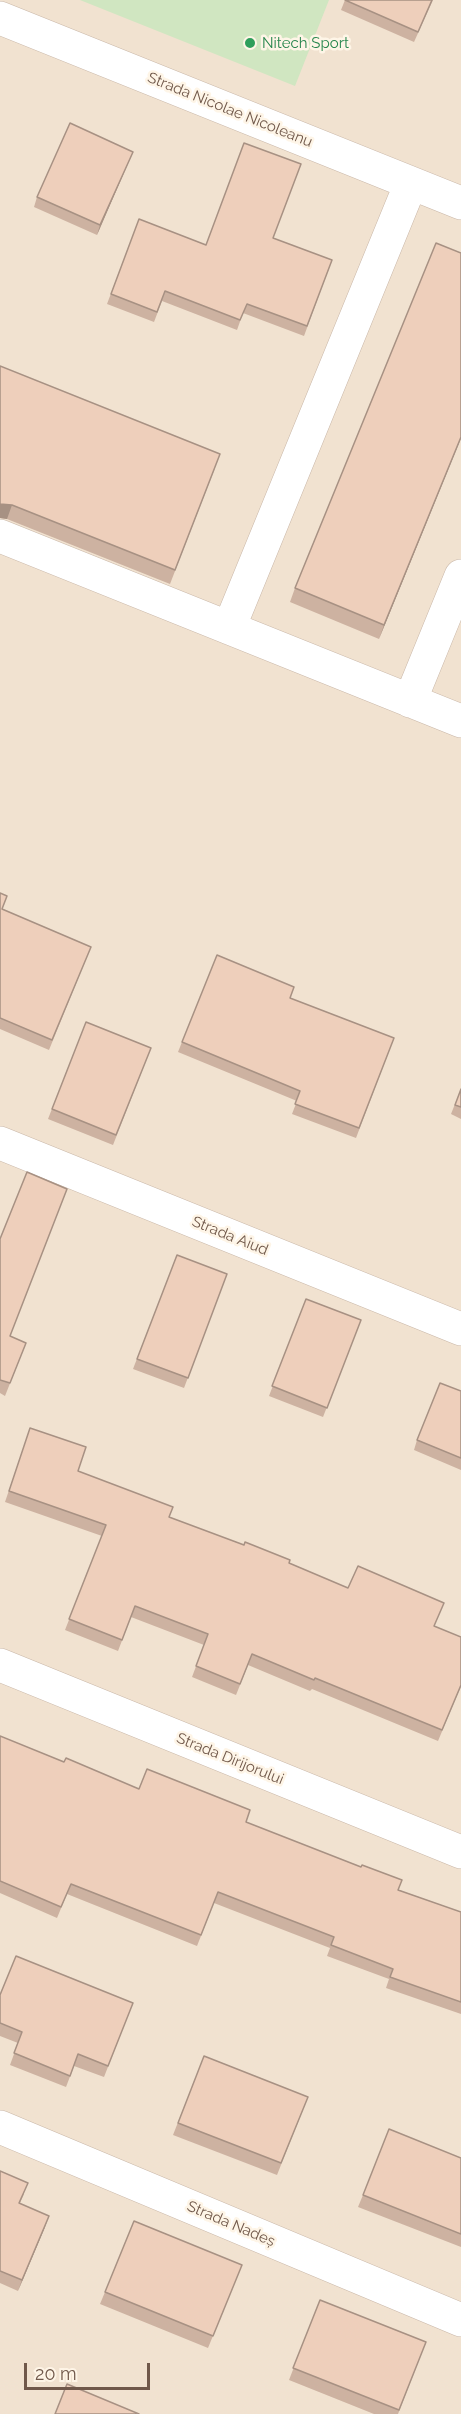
<!DOCTYPE html>
<html>
<head>
<meta charset="utf-8">
<style>
	body { margin:0 }
	#map { position:relative; width:461px; height:2414px; overflow:hidden; background:#faf1e2; font-family:Raleway,sans-serif }
	canvas { display:block }
	.scale { position:absolute; left:24px; top:2363px; width:126px; height:27px; box-sizing:border-box; border:3px solid #70584a; border-top:0; padding-left:8px; font-size:18px; line-height:21px; white-space:nowrap; color:#70584a; -webkit-text-stroke:4px #fef5e7; paint-order:stroke }
</style>
</head>
<body>
<div id="map">
<canvas width="461" height="2414"></canvas>
<div class="scale">20 m</div>
</div>
<script>
const context = document.querySelector('canvas').getContext('2d');
context.lineJoin = 'round';
function fill(path, color) { context.fillStyle = color; context.fill(path, 'evenodd'); }
const toPath = rows => new Path2D(rows.map(r => 'M' + r).join(''));
function trace(path, color, width, dash) { context.strokeStyle = color; context.lineWidth = width; context.lineCap = dash ? 'butt' : 'round'; context.setLineDash(dash || []); context.stroke(path); }
function label(font, color, halo, rows, align = 'center') {
  context.font = font + ' Raleway,sans-serif'; context.lineWidth = 5; context.setLineDash([]); context.textBaseline = 'middle'; context.strokeStyle = halo; context.fillStyle = color; for (const [text, x, y, turn = 0] of rows) {
    context.save(); context.translate(x, y); context.rotate((+turn || 0) * Math.PI / 180); context.textAlign = isNaN(turn) ? turn : align; if (halo) context.strokeText(text, 0, 0); context.fillText(text, 0, 0); context.restore();
  }
}
const residential = toPath([
	[0,0,461,0,461,2414,0,2414]
]);
const green = toPath([
	[80,0,329,0,295,86]
]);
const minor = toPath([
	[0,18,461,203],
	[0,536,461,721],
	[229,628,411,183],
	[410,701,461,576],
	[0,1143,461,1329],
	[0,1665,461,1852],
	[0,2127,461,2320]
]);
const wall = toPath([
	[345,0,433,0,414,42,341,10],
	[133,152,97,235,34,207,37,197],
	[139,219,206,245,273,238,332,260,304,336,243,313,237,330,162,301,154,322,107,304],
	[0,366,215,468,170,584,7,519,0,518],
	[461,438,379,639,290,602,295,588],
	[0,893,2,909,91,947,49,1050,0,1029],
	[290,998,394,1038,356,1138,292,1114,297,1101,178,1052,182,1042],
	[86,1022,151,1048,113,1145,48,1119],
	[461,1089,461,1119,451,1114],
	[0,1239,10,1336,26,1343,5,1396,0,1393],
	[177,1255,227,1274,184,1388,133,1369],
	[306,1299,361,1320,323,1417,269,1396],
	[461,1391,461,1470,414,1450,417,1440],
	[30,1428,78,1471,169,1517,289,1563,435,1626,461,1686,438,1741,312,1689,310,1691,248,1665,236,1695,192,1677,204,1645,131,1617,118,1651,65,1630,102,1536,5,1502],
	[0,1736,64,1762,139,1789,246,1822,399,1890,461,1912,461,2014,386,1988,389,1979,327,1956,330,1948,214,1903,197,1946,67,1894,57,1918,0,1893],
	[0,1995,133,2003,104,2077,74,2066,66,2087,10,2065,18,2043,0,2036],
	[204,2056,308,2097,277,2175,173,2135],
	[461,2158,461,2247,358,2207,363,2195],
	[0,2171,24,2194,20,2203,45,2227,18,2291,0,2283],
	[237,2277,208,2348,100,2304,105,2292],
	[320,2300,426,2342,398,2414,374,2414,289,2380]
]);
const shadedWall = toPath([
	[133,152,129,161,97,235,100,225],
	[461,437,461,438,379,639,384,625],
	[0,504,12,505,7,519,0,518],
	[49,2216,45,2227,18,2291,22,2280]
]);
const building = toPath([
	[345,0,432,0,418,32,345,0],
	[70,123,133,152,100,225,37,197,70,123],
	[244,143,301,164,273,238,332,260,307,326,247,304,240,320,165,291,157,312,111,294,139,219,206,245,244,143],
	[436,243,461,253,461,437,384,625,295,588,436,243],
	[0,366,220,454,175,570,12,505,0,504,0,366],
	[0,893,7,896,2,909,91,947,52,1040,0,1018,0,893],
	[217,955,294,987,290,998,394,1038,359,1128,295,1104,300,1091,182,1042,217,955],
	[86,1022,151,1048,116,1135,52,1109,86,1022],
	[461,1089,461,1107,455,1105,461,1089],
	[27,1172,67,1189,10,1336,26,1343,10,1383,0,1380,0,1239,27,1172],
	[177,1255,227,1274,188,1378,137,1359,177,1255],
	[306,1299,361,1320,327,1408,272,1386,306,1299],
	[440,1383,461,1391,461,1458,417,1440,440,1383],
	[30,1428,86,1447,78,1471,173,1507,169,1517,244,1545,245,1542,290,1560,289,1563,348,1588,358,1566,444,1603,434,1626,461,1637,461,1685,442,1730,315,1678,314,1680,252,1654,240,1684,196,1666,208,1634,135,1606,122,1640,69,1619,106,1525,9,1491,30,1428],
	[0,1736,64,1762,66,1758,139,1789,147,1769,250,1810,246,1822,361,1867,362,1865,402,1880,398,1890,461,1912,461,2002,390,1977,393,1969,331,1945,334,1937,218,1892,201,1935,71,1884,61,1907,0,1881,0,1736],
	[16,1956,133,2003,108,2066,78,2054,70,2076,14,2053,22,2032,0,2023,0,1995,16,1956],
	[204,2056,308,2097,281,2163,178,2123,204,2056],
	[389,2129,461,2158,461,2234,363,2195,389,2129],
	[0,2171,28,2183,19,2203,49,2216,22,2280,0,2271,0,2171],
	[134,2221,242,2265,213,2336,105,2292,134,2221],
	[320,2300,426,2342,399,2410,293,2368,320,2300],
	[67,2384,139,2414,55,2414,67,2384]
]);
const markers = [
	[250,43,6,"#2e9e5b"]
];
const leisureNames = [
	["Nitech Sport",262,43]
];
const streetNames = [
	["Strada Nicolae Nicoleanu",230,110,22],
	["Strada Aiud",230,1236,22],
	["Strada Dirijorului",230,1759,22],
	["Strada Nadeș",231,2224,23]
];
fill(residential, '#f1e2d0');
fill(green, '#d0e6c1');
trace(minor, '#cab8a9', 34);
trace(minor, '#fff', 33);
fill(wall, '#cdb2a1');
fill(shadedWall, '#a79183');
fill(building, '#eecfbb');
trace(building, '#a79183', 1.5);
for (const [x, y, r, color] of markers) { const dot = new Path2D(); dot.arc(x, y, r, 0, 2 * Math.PI); context.fillStyle = color; context.fill(dot); trace(dot, '#fef5e7', 2); }
label('15px', '#27864d', '#fef5e7', leisureNames, 'left');
label('15px', '#70584a', '#fef5e7', streetNames);
</script>
</body>
</html>
